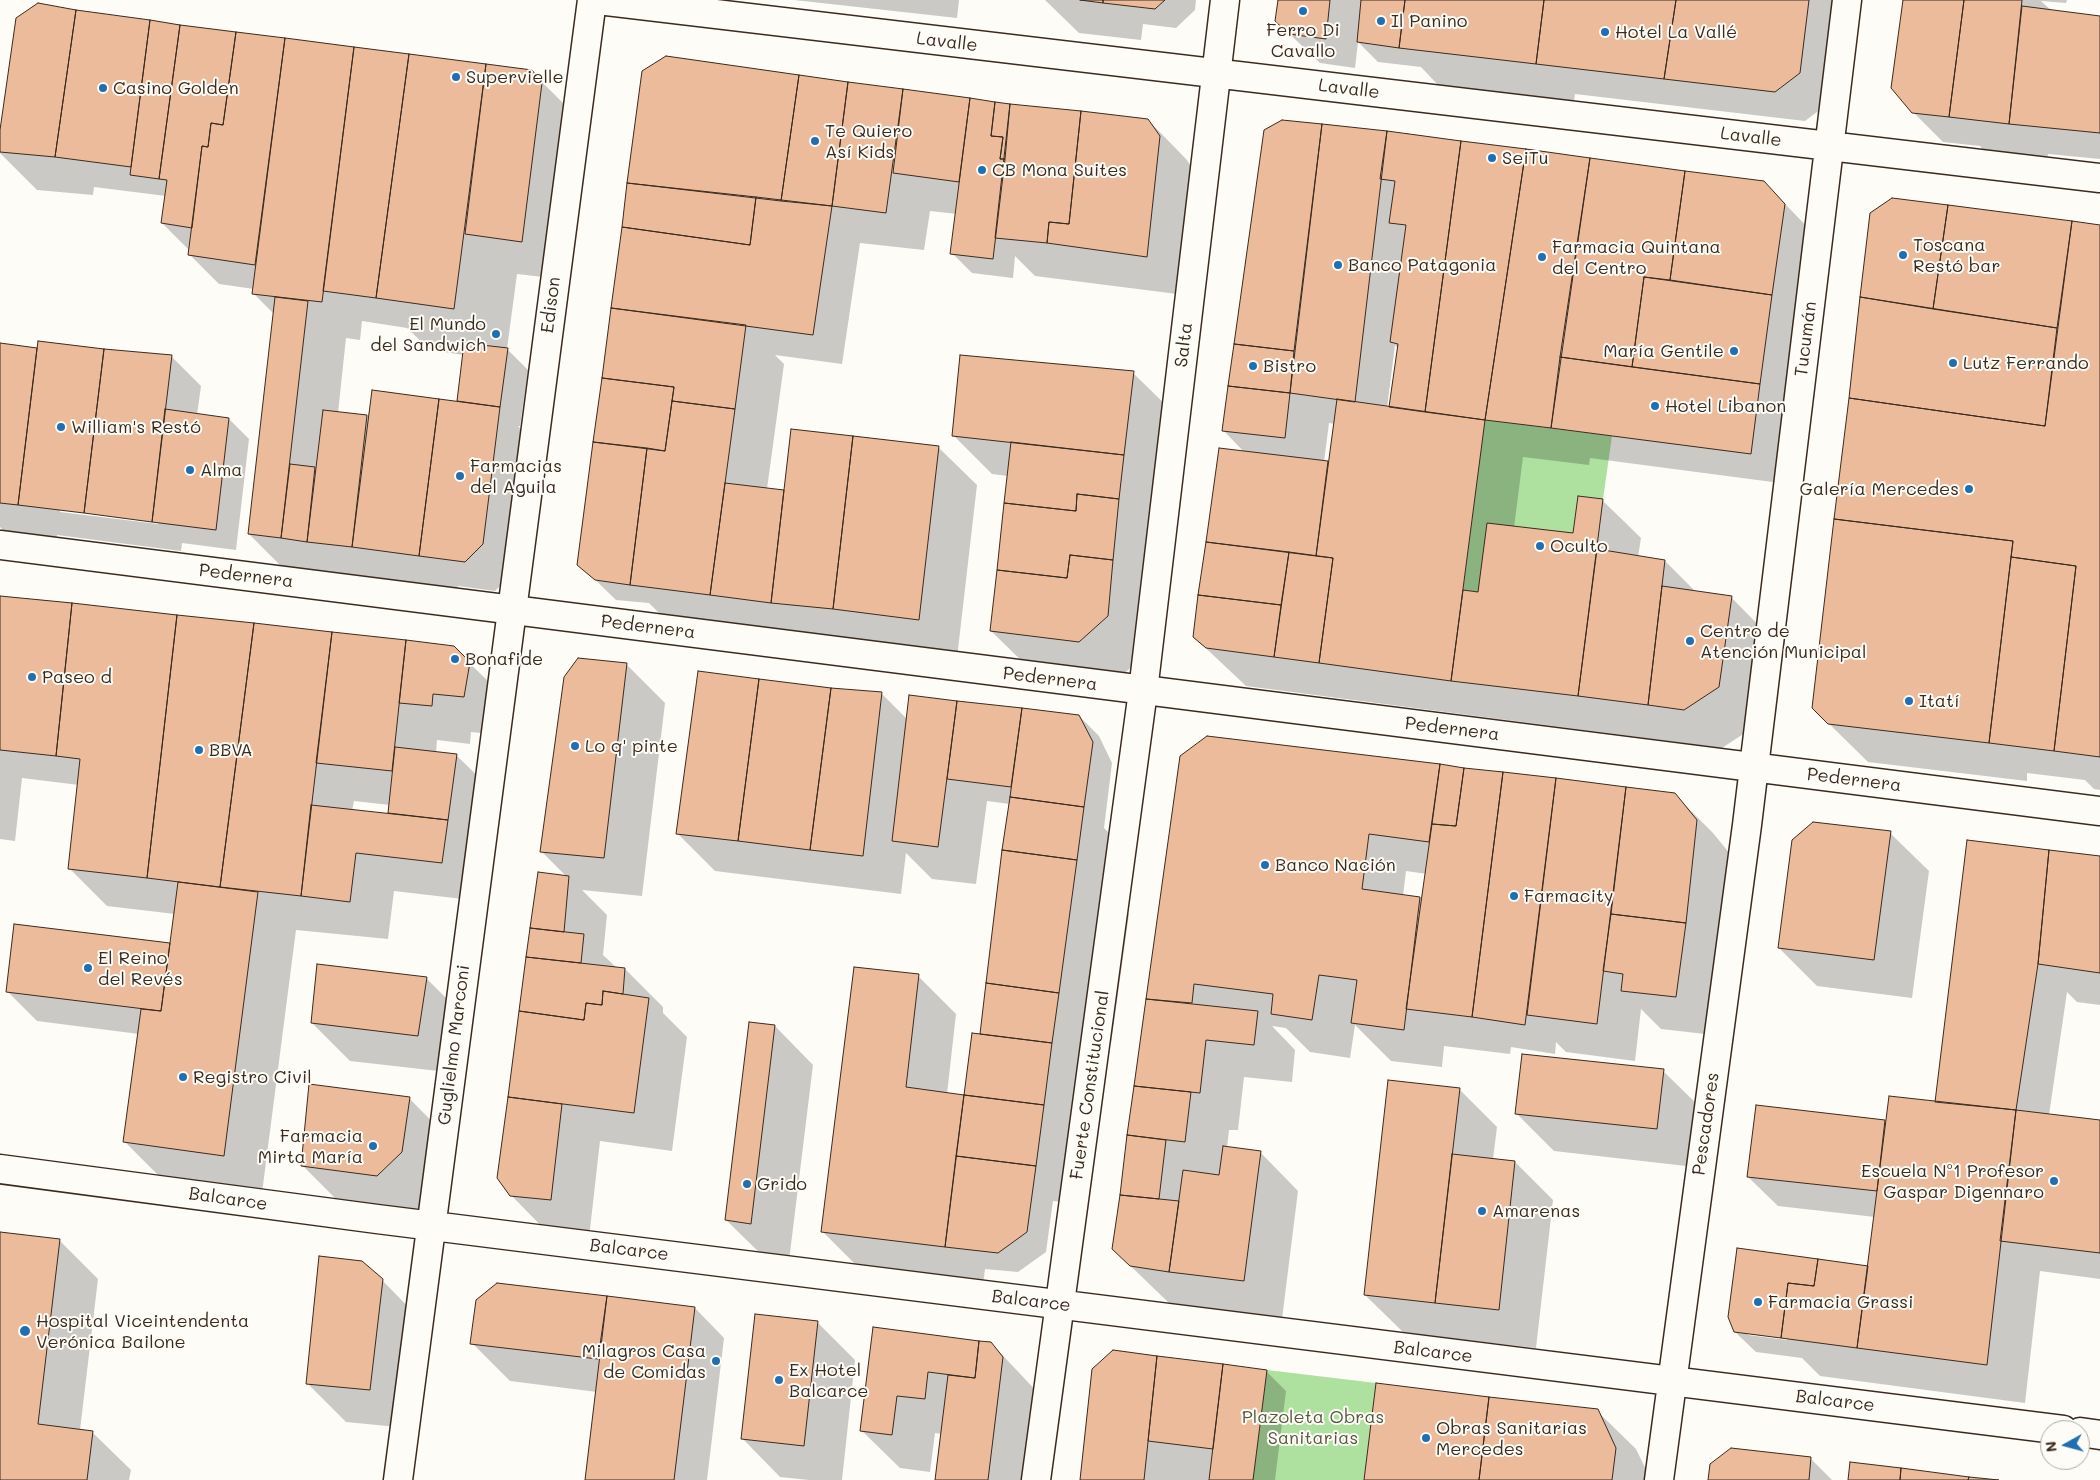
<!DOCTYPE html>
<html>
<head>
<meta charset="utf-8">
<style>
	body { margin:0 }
	#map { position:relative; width:2100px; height:1480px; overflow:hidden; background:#fdfcf7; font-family:Mali,sans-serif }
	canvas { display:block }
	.north { position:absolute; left:2040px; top:1420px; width:50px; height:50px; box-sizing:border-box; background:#fdfcf7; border:1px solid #afa8a0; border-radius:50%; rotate:263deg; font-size:14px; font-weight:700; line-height:20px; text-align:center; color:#3b2a1e }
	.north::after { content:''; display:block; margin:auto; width:18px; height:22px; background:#1f6fb2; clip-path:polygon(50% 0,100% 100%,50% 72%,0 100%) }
</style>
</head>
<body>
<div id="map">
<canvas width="2100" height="1480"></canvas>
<div class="north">N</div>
</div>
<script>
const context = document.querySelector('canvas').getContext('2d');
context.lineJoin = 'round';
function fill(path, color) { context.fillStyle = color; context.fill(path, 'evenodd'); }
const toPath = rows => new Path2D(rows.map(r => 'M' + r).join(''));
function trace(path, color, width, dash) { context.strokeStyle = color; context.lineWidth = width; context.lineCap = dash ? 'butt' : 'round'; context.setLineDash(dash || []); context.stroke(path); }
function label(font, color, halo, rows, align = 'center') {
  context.font = font + ' Mali,sans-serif'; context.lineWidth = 4; context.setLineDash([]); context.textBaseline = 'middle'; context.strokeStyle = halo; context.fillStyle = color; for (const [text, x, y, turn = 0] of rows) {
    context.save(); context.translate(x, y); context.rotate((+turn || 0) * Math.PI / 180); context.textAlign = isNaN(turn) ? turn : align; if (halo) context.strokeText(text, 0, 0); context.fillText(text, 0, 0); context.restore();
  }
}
const green = toPath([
	[1485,420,1612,436,1603,499,1578,496,1573,533,1478,592,1463,590],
	[1267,1370,1376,1383,1364,1480,1253,1480]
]);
const shadow = toPath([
	[794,0,959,0,957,18],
	[1045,0,1196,0,1195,10,1176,28,1143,24,1141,40,1079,33],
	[1279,0,1842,0,1829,103,1805,121,1575,94,1574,102,1439,86,1421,67,1378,62,1358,42,1355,68,1320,63,1276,21],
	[1904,0,2067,0,2066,3,2041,1,2052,11,2100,17,2100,159,2048,154,2047,161,1988,155,1980,146,1943,142,1913,112],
	[75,11,532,72,570,110,560,279,517,274,507,349,528,370,520,426,518,426,529,438,512,574,495,591,458,586,457,593,287,572,249,534,274,314,253,293,254,289,219,284,190,255,190,251,162,223,166,196,94,187,93,195,37,190,0,153,0,139],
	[362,321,407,328,430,350,464,355,458,402,373,392,368,416,338,413,346,338,360,340],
	[666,58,995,103,1148,120,1186,159,1198,175,1185,295,1035,276,1015,256,1013,278,972,273,952,253,957,214,930,211,924,250,860,243,842,364,775,355,784,364,767,489,785,491,938,447,977,485,957,658,669,623,649,603,616,600,579,564],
	[1321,126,1387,132,1764,182,1814,234,1780,483,1590,458,1589,465,1523,457,1514,528,1574,535,1602,500,1641,538,1638,557,1665,561,1696,592,1731,597,1769,636,1757,725,1722,748,1246,686,1194,637,1245,453,1223,430],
	[1395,345,1398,349,1390,408,1387,408],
	[1329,423,1335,424,1329,464,1324,462],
	[1892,199,2100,226,2100,790,2094,789,2085,780,2027,773,2027,781,1868,762,1813,708],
	[0,344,38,349,171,356,201,386,197,415,229,419,249,439,236,550,182,543,181,551,57,535,56,543,10,537,0,527],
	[60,509,158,521,158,524,60,512],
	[1133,373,1172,411,1145,655,1118,679,1030,669,991,631,1008,476,992,474,954,436],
	[0,597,453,647,492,685,502,735,471,732,470,744,437,740,436,753,456,755,495,793,480,901,394,891,388,939,296,930,262,1193,163,1180,125,1142,139,1034,37,1021,7,991,171,946,175,914,107,906,69,868,79,785,22,778,15,841,0,839],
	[354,801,390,805,389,815,352,811],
	[627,665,665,703,642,896,582,890,607,915,603,955,617,968,625,969,663,1007,663,1013,687,1037,672,1151,600,1141,589,1238,549,1234,511,1195,498,1178,539,874,567,877,542,852],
	[699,673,882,694,907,719,956,702,1079,716,1099,736,1112,763,1104,828,1122,846,1115,900,1129,914,1111,1044,1095,1042,1074,1203,1053,1201,1046,1252,1018,1272,985,1269,983,1285,860,1269,822,1231,918,976,956,1014,947,1094,965,1096,981,1035,1010,804,987,801,976,884,932,879,906,853,901,894,715,871,677,833],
	[1207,737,1674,794,1713,833,1735,860,1714,1035,1661,1029,1641,1009,1635,1061,1566,1052,1556,1042,1555,1054,1511,1047,1510,1054,1444,1046,1442,1067,1391,1061,1355,1025,1350,1058,1310,1052,1286,1028,1272,1026,1295,1050,1292,1082,1244,1077,1238,1130,1229,1130,1227,1148,1260,1152,1298,1191,1282,1319,1170,1304,1113,1249,1181,757],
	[1406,871,1427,874,1421,898,1403,896],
	[1890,833,1929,871,1912,998,1817,986,1779,948],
	[2100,857,2100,1005,2077,1002,2067,992,2049,1115,2100,1122,2100,1279,2040,1271,2025,1403,1820,1376,1802,1358,1756,1352,1735,1332,1869,1267,1875,1217,1778,1206,1748,1177,1884,1121,1887,1124,1936,1103],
	[1748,1333,1787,1338,1787,1340,1748,1335],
	[426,978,464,1016,456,1073,350,1061,312,1023],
	[775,1026,813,1065,789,1261,765,1258,726,1220],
	[1663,1071,1702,1109,1695,1167,1554,1151,1516,1113],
	[1459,1089,1497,1127,1493,1159,1515,1162,1553,1200,1536,1348,1404,1333,1365,1295],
	[409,1098,447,1137,440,1190,415,1214,340,1203,302,1165],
	[0,1233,60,1241,98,1279,80,1430,92,1432,131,1470,129,1480,0,1480],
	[382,1280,420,1319,408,1428,346,1422,308,1384],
	[606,1297,695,1308,724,1338,707,1480,586,1480,597,1392,510,1381,472,1343],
	[817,1322,855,1360,842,1480,809,1480,780,1477,742,1438],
	[875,1328,991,1343,1041,1396,1030,1480,936,1480,942,1434,935,1433,930,1472,900,1468,861,1430],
	[1266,1371,1286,1391,1275,1480,1081,1480],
	[1597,1411,1636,1449,1651,1480,1365,1480],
	[1811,1459,1832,1480,1709,1480]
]);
const building = toPath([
	[1080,0,1103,0,1103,3,1080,0],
	[1103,0,1165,0,1155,9,1103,3,1103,0],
	[1278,0,1330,0,1326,39,1289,34,1275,21,1278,0],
	[1361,0,1405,0,1399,48,1357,42,1361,0],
	[1405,0,1544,0,1536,64,1399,48,1405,0],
	[1544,0,1676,0,1664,79,1536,64,1544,0],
	[1676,0,1809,0,1800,73,1775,92,1664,79,1676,0],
	[1903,0,1964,0,1949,117,1912,113,1891,88,1903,0],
	[1964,0,2022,0,2009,124,1949,117,1964,0],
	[38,3,76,10,55,157,0,152,0,130,16,18,38,3],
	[2022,6,2100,16,2100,133,2009,124,2022,6],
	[76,10,150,20,131,167,55,157,76,10],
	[150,20,180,25,159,179,130,175,150,20],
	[180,25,236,32,223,125,211,123,208,147,202,146,192,228,161,223,167,180,159,179,180,25],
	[236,32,285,38,255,265,188,255,202,146,208,147,211,123,223,125,236,32],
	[285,38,354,47,322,302,252,294,285,38],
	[354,47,409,54,376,298,323,291,354,47],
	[409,54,486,64,454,309,376,298,409,54],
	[666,56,799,75,781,201,627,183,642,71,666,56],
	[486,64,532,70,542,83,522,242,465,234,486,64],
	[799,75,848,82,832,206,781,201,799,75],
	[848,82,903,89,886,213,832,206,848,82],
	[903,89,970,98,959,182,893,173,903,89],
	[970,98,995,102,991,136,1003,137,1000,159,1005,159,993,259,950,254,970,98],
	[995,102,1010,104,1005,159,1000,159,1003,137,991,136,995,102],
	[1010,104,1081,111,1069,224,1049,222,1047,243,995,238,1010,104],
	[1081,111,1148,119,1160,136,1147,257,1047,243,1049,222,1069,224,1081,111],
	[1282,120,1322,124,1294,351,1234,344,1264,130,1282,120],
	[1322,124,1387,131,1355,402,1290,393,1322,124],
	[1387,131,1461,141,1425,412,1389,407,1398,344,1390,342,1406,225,1389,223,1395,181,1380,179,1387,131],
	[1461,141,1526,149,1485,420,1425,412,1461,141],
	[1526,149,1590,158,1551,428,1485,420,1526,149],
	[1590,158,1685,171,1670,280,1644,277,1632,367,1560,357,1590,158],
	[1685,171,1764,181,1785,204,1772,295,1670,280,1685,171],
	[627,183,756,197,750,245,622,227,627,183],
	[756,197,832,206,813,335,611,308,622,227,750,245,756,197],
	[1892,198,1948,205,1933,309,1860,297,1870,213,1892,198],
	[1948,205,2072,221,2057,328,1933,309,1948,205],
	[2072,221,2100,225,2100,757,2054,751,2076,566,2011,557,2013,541,1834,519,1849,398,2045,426,2072,221],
	[1644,277,1772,295,1760,384,1632,367,1644,277],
	[275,297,308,301,281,538,248,534,275,297],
	[1860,297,2057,328,2045,426,1849,398,1860,297],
	[611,308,746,325,735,409,672,401,674,387,602,378,611,308],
	[38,341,104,349,84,513,18,505,38,341],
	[0,343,37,348,18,505,0,503,0,343],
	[464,343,508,348,500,407,457,401,464,343],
	[1234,344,1294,351,1290,393,1228,386,1234,344],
	[104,349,172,355,152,522,84,513,104,349],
	[960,355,1134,371,1124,455,952,436,960,355],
	[1560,357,1760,384,1751,454,1551,428,1560,357],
	[602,378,674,387,665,451,593,442,602,378],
	[1228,386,1290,393,1285,438,1222,431,1228,386],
	[372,390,439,399,419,556,352,547,372,390],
	[439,399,500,407,483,544,465,562,419,556,439,399],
	[1337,399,1485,420,1451,681,1319,663,1333,558,1316,556,1337,399],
	[672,401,735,409,710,595,630,585,647,448,665,451,672,401],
	[165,409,229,418,216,530,152,522,165,409],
	[323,410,367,415,352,547,307,542,323,410],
	[791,429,853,436,833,609,771,603,791,429],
	[853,436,939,446,919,620,833,609,853,436],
	[593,442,647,448,630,585,595,580,577,565,593,442],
	[1011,442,1124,455,1119,499,1077,494,1076,511,1004,503,1011,442],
	[1219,448,1328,461,1316,556,1206,542,1219,448],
	[290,464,315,467,307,542,281,538,290,464],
	[725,483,784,490,771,603,710,595,725,483],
	[1077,494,1119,499,1113,560,1070,555,1067,578,997,570,1004,503,1076,511,1077,494],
	[1578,496,1603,499,1578,696,1451,681,1463,590,1478,592,1487,523,1573,533,1578,496],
	[1834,519,2013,541,1989,743,1828,724,1812,708,1834,519],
	[1206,542,1289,552,1281,605,1198,595,1206,542],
	[1597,549,1665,560,1648,705,1578,696,1597,549],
	[1289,552,1333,558,1319,663,1274,657,1289,552],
	[1070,555,1113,560,1108,616,1079,642,990,631,997,570,1067,578,1070,555],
	[2011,557,2076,566,2054,751,1989,743,2011,557],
	[1662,586,1732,596,1719,687,1684,710,1648,705,1662,586],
	[1198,595,1281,605,1274,657,1206,648,1193,637,1198,595],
	[0,596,72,603,56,756,0,750,0,596],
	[72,603,177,615,147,878,68,869,80,759,56,756,72,603],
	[177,615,254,623,220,887,147,878,177,615],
	[254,623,332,632,301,896,220,887,254,623],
	[332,632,406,640,392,771,316,763,332,632],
	[406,640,454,646,470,662,464,697,433,694,432,706,399,703,406,640],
	[578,658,627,663,604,858,540,852,564,677,578,658],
	[698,671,759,679,738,841,676,834,698,671],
	[759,679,831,688,810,850,738,841,759,679],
	[831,688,882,692,863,856,810,850,831,688],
	[909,695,957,701,938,847,892,841,909,695],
	[957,701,1022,708,1011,787,947,779,957,701],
	[1022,708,1079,715,1093,742,1084,807,1010,797,1022,708],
	[1207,736,1440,764,1429,842,1369,834,1362,889,1420,897,1404,1030,1351,1023,1357,980,1319,975,1312,1020,1271,1014,1273,994,1194,984,1192,1003,1146,999,1180,756,1207,736],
	[395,747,457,754,448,820,388,813,395,747],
	[1440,764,1464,768,1456,826,1432,824,1440,764],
	[1464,768,1503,772,1472,1017,1406,1009,1432,824,1456,826,1464,768],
	[1503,772,1556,778,1525,1025,1472,1017,1503,772],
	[1556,778,1626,787,1597,1024,1527,1015,1556,778],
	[1626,787,1675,793,1697,820,1686,923,1611,914,1626,787],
	[1010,797,1084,807,1077,860,1002,850,1010,797],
	[311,805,448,820,442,863,356,853,350,902,301,896,311,805],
	[1813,822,1891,831,1874,960,1778,948,1792,840,1813,822],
	[1967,840,2049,850,2038,964,2016,1110,1935,1102,1967,840],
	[1002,850,1077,860,1059,993,986,983,1002,850],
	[2049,850,2100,856,2100,973,2038,964,2049,850],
	[538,872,569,876,564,932,530,928,538,872],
	[178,882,258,892,224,1156,123,1142,141,1009,161,1011,178,882],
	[1611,914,1686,923,1676,997,1621,991,1623,974,1603,971,1611,914],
	[14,924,170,943,161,1011,6,992,14,924],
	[530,928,584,934,581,963,526,957,530,928],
	[526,957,625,968,623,994,603,991,602,1005,586,1003,584,1020,519,1011,526,957],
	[317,964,427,977,418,1036,311,1023,317,964],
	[854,967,919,974,906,1087,964,1095,945,1247,821,1232,854,967],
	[986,983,1059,993,1052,1043,980,1034,986,983],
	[603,991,649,998,634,1113,508,1097,519,1011,584,1020,586,1003,602,1005,603,991],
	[1146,999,1258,1011,1254,1045,1206,1040,1200,1093,1134,1086,1146,999],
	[749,1022,775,1025,751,1224,725,1220,749,1022],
	[972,1033,1052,1043,1044,1105,964,1095,972,1033],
	[1522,1054,1664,1069,1657,1129,1515,1114,1522,1054],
	[1388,1080,1460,1088,1435,1303,1364,1295,1388,1080],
	[309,1084,410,1097,402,1152,377,1176,301,1166,309,1084],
	[1134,1086,1191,1092,1185,1142,1127,1135,1134,1086],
	[964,1095,1044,1105,1036,1166,956,1156,964,1095],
	[1889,1096,2016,1110,1987,1365,1857,1348,1889,1096],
	[508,1097,562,1104,551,1200,510,1196,497,1178,508,1097],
	[1756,1105,1885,1120,1877,1191,1747,1177,1756,1105],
	[2016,1110,2100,1120,2100,1253,2000,1241,2016,1110],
	[1127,1135,1166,1140,1159,1199,1120,1195,1127,1135],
	[1223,1146,1261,1151,1244,1281,1169,1272,1183,1170,1219,1175,1223,1146],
	[1452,1154,1515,1161,1499,1310,1435,1303,1452,1154],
	[956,1156,1036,1166,1027,1232,998,1253,945,1247,956,1156],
	[1120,1195,1179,1201,1169,1272,1130,1266,1112,1249,1120,1195],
	[0,1232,60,1239,38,1424,93,1431,87,1480,0,1480,0,1232],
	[1737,1248,1818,1259,1814,1286,1788,1283,1781,1338,1734,1332,1728,1317,1737,1248],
	[319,1256,362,1261,383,1279,370,1390,306,1384,319,1256],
	[1818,1259,1868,1266,1857,1348,1781,1338,1788,1283,1814,1286,1818,1259],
	[497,1283,607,1296,598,1359,470,1344,476,1300,497,1283],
	[607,1296,695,1307,674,1480,585,1480,607,1296],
	[755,1314,818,1321,804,1446,741,1439,755,1314],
	[873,1327,979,1341,975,1378,928,1372,925,1399,897,1396,892,1435,860,1431,873,1327],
	[979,1341,991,1342,1003,1357,988,1480,935,1480,948,1375,975,1378,979,1341],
	[1113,1350,1157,1356,1144,1480,1080,1480,1092,1369,1113,1350],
	[1157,1356,1223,1364,1213,1449,1148,1441,1157,1356],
	[1223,1364,1267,1370,1253,1480,1209,1480,1223,1364],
	[1376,1383,1489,1397,1479,1480,1364,1480,1376,1383],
	[1489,1397,1598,1409,1616,1448,1612,1480,1479,1480,1489,1397],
	[1731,1448,1811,1457,1809,1480,1708,1480,1710,1464,1731,1448],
	[1850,1462,1901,1468,1900,1480,1848,1480,1850,1462],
	[1901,1468,1969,1477,1968,1480,1900,1480,1901,1468],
	[1969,1477,1999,1480,1968,1480,1969,1477]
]);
const minor = toPath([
	[598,0,2100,178],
	[0,545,2100,811],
	[0,1169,377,1219,2063,1430],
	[2080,1432,2100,1435],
	[398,1480,592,0],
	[1036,1480,1143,691,1225,0],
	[1659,1480,1747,825,1847,0]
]);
const markers = [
	[1303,11,5,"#1f6fb2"],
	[1381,21,5,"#1f6fb2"],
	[1605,32,5,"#1f6fb2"],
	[456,77,5,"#1f6fb2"],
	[103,88,5,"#1f6fb2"],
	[815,141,5,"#1f6fb2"],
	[1492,158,5,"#1f6fb2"],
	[982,170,5,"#1f6fb2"],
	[1903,255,5,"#1f6fb2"],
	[1542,257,5,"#1f6fb2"],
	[1338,265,5,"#1f6fb2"],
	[496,334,5,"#1f6fb2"],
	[1734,351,5,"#1f6fb2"],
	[1953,363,5,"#1f6fb2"],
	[1253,366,5,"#1f6fb2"],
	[1655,406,5,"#1f6fb2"],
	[61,427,5,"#1f6fb2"],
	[190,470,5,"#1f6fb2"],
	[460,476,5,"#1f6fb2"],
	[1969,489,5,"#1f6fb2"],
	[1540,546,5,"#1f6fb2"],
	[1690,641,5,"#1f6fb2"],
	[455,659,5,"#1f6fb2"],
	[32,677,5,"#1f6fb2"],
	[1909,701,5,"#1f6fb2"],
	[575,746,5,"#1f6fb2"],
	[199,750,5,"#1f6fb2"],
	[1265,865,5,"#1f6fb2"],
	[1514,896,5,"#1f6fb2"],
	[88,968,5,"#1f6fb2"],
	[183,1077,5,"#1f6fb2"],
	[373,1146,5,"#1f6fb2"],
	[2054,1181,5,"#1f6fb2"],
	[747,1184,5,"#1f6fb2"],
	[1482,1211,5,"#1f6fb2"],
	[1758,1302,5,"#1f6fb2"],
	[25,1331,6,"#1f6fb2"],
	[716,1361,5,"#1f6fb2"],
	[779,1380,5,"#1f6fb2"],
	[1426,1438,5,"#1f6fb2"]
];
const poiNames = [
	["Il Panino",1391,21],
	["Ferro Di",1303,30,"center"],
	["Cavallo",1303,51,"center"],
	["Hotel La Vallé",1615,32],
	["Supervielle",466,77],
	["Casino Golden",113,88],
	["Te Quiero",825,131],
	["Así Kids",825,152],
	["SeiTu",1502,158],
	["CB Mona Suites",992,170],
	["Toscana",1913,245],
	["Restó bar",1913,266],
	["Farmacia Quintana",1552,247],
	["del Centro",1552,268],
	["Banco Patagonia",1348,265],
	["El Mundo",486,324,"right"],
	["del Sandwich",486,345,"right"],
	["María Gentile",1724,351,"right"],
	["Lutz Ferrando",1963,363],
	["Bistro",1263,366],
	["Hotel Libanon",1665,406],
	["William's Restó",71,427],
	["Farmacias",470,466],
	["del Aguila",470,487],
	["Alma",200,470],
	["Galería Mercedes",1959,489,"right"],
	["Oculto",1550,546],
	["Centro de",1700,631],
	["Atención Municipal",1700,652],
	["Bonafide",465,659],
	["Paseo d",42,677],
	["Itatí",1919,701],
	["Lo q' pinte",585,746],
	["BBVA",209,750],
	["Banco Nación",1275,865],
	["Farmacity",1524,896],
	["El Reino",98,958],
	["del Revés",98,979],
	["Registro Civil",193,1077],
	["Farmacia",363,1136,"right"],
	["Mirta María",363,1157,"right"],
	["Escuela Nº1 Profesor",2044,1171,"right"],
	["Gaspar Digennaro",2044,1192,"right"],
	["Grido",757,1184],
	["Amarenas",1492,1211],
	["Farmacia Grassi",1768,1302],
	["Hospital Viceintendenta",36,1321],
	["Verónica Bailone",36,1342],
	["Milagros Casa",706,1351,"right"],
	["de Comidas",706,1372,"right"],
	["Ex Hotel",789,1370],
	["Balcarce",789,1391],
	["Obras Sanitarias",1436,1428],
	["Mercedes",1436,1449]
];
const streetNames = [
	["Lavalle",947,42,7],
	["Lavalle",1349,89,7],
	["Lavalle",1751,137,7],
	["Edison",551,305,-83],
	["Tucumán",1806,339,-83],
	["Salta",1184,345,-83],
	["Pedernera",246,576,7],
	["Pedernera",648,627,7],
	["Pedernera",1050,679,7],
	["Pedernera",1452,729,7],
	["Pedernera",1854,780,7],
	["Guglielmo Marconi",454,1045,-83],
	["Fuerte Constitucional",1090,1085,-82],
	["Pescadores",1706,1124,-82],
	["Balcarce",228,1199,8],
	["Balcarce",629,1250,7],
	["Balcarce",1031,1301,7],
	["Balcarce",1433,1352,7],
	["Balcarce",1835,1401,7]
];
const parkNames = [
	["Plazoleta Obras",1313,1417],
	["Sanitarias",1313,1438]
];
fill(green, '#aee0a0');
fill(shadow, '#0003');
fill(building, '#ebbb9b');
trace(building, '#3b2a1e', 1);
trace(minor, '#3b2a1e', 31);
trace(minor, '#fdfcf7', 28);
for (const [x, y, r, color] of markers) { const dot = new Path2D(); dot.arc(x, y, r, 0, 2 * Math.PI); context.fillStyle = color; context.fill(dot); trace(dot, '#fdfcf7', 2); }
label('18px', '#3b2a1e', '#fdfcf7', poiNames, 'left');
label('18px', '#3b2a1e', '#fdfcf7', streetNames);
label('18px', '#58583e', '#fdfcf7', parkNames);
</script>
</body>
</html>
